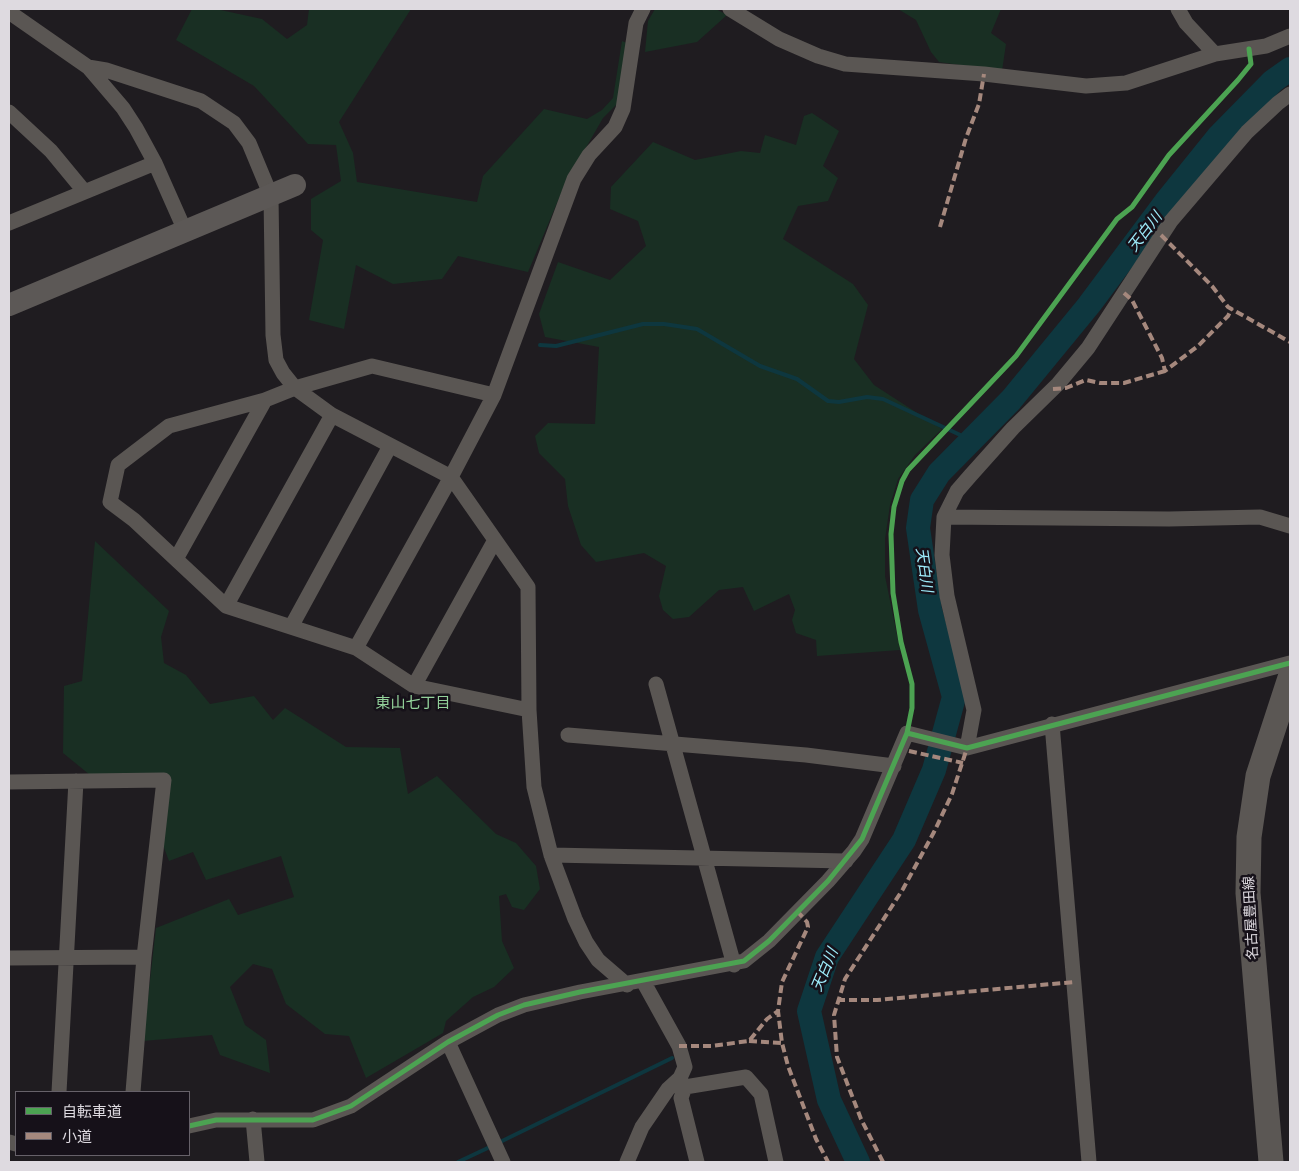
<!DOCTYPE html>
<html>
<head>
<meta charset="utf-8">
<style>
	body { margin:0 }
	#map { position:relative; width:1299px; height:1171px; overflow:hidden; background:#1f1c20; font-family:Inter,"Noto Sans JP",sans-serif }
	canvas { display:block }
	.frame { position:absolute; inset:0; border:10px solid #dedae0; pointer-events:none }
	.legend { position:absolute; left:15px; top:1091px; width:175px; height:65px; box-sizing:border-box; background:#161119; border:1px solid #666169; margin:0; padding:6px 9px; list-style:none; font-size:15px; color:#dedae0 }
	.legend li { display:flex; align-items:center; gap:10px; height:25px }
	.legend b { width:25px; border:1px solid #666169 }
</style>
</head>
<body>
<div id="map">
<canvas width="1299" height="1171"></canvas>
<div class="frame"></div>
<ul class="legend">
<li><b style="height:6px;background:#4ca352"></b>自転車道</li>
<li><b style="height:6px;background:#a5887d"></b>小道</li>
</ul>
</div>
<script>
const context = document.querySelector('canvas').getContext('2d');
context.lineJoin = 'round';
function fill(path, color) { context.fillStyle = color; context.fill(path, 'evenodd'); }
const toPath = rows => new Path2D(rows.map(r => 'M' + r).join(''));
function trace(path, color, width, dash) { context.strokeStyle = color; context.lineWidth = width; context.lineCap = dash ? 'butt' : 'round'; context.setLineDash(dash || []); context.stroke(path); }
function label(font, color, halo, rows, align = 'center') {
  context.font = font + ' Inter,"Noto Sans JP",sans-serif'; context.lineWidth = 5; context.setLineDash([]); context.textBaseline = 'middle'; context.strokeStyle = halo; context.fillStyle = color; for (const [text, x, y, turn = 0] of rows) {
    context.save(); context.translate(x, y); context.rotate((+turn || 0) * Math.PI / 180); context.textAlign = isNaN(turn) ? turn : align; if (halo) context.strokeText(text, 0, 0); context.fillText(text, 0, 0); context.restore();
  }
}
const green = toPath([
	[192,9,216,9,262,19,287,39,307,25,309,9,411,9,339,122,353,153,357,182,477,202,483,176,544,109,587,119,602,110,613,98,622,41,627,43,618,103,603,118,565,184,528,272,458,256,442,279,393,284,356,265,344,329,309,320,323,240,311,230,311,199,341,181,336,145,308,144,254,86,176,40],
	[655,9,716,9,727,15,697,42,645,52,648,21],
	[898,9,1001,9,991,33,1006,44,1002,71,939,62,931,52,916,20],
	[812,113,839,131,823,166,838,178,828,201,798,206,783,239,853,284,868,305,854,359,874,385,942,429,915,455,898,479,890,505,885,539,885,576,900,650,817,656,816,640,796,633,792,620,795,610,789,594,754,611,743,587,719,590,689,617,673,619,663,610,659,596,666,566,644,553,596,562,581,545,568,506,565,479,539,453,535,436,548,423,595,424,599,347,545,337,539,314,558,262,610,280,646,246,638,221,610,209,611,187,653,142,695,160,741,151,760,153,765,135,796,145,804,116],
	[95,541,169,611,161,637,164,663,186,675,210,704,254,696,273,720,285,708,346,747,400,748,408,794,437,776,496,834,516,843,536,866,540,889,524,910,512,907,506,894,499,896,502,941,514,968,494,987,473,997,446,1021,443,1033,366,1078,349,1036,325,1034,286,1004,272,969,253,964,230,987,245,1025,266,1040,270,1073,220,1055,212,1035,143,1041,156,928,229,899,238,915,294,897,281,856,206,880,193,852,169,861,163,845,168,776,90,775,63,753,64,686,82,681]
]);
const stream = toPath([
	[540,345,556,346,643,324,664,324,697,329,760,366,797,379,828,401,839,402,867,397,883,399,971,440],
	[498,1143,672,1058],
	[458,1162,492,1146]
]);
const river = toPath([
	[858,1162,829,1100,809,1011,827,957,904,840,934,770,954,697,930,610,918,528,922,500,939,473,1011,400,1089,305,1168,199,1218,137,1273,81,1290,69]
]);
const street = toPath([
	[730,9,779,39,818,56,845,64,984,74,1086,86,1126,83,1215,54,1266,46,1290,36],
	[1178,9,1186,23,1215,54],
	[9,12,88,67,123,108,136,128,155,163,186,233],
	[88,67,106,70,201,101,234,123,249,143,271,196,273,335,276,360,283,373,295,388,332,415,451,477,528,587,529,710,534,787,551,855,575,919,586,942,598,960,627,985],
	[9,112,51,151,84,191],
	[9,223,155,163],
	[494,395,372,366,295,388,265,400,169,426,118,465,110,502,134,520,226,606,356,648,414,686,529,710],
	[944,517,1169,519,1260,517,1290,526],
	[176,559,265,400],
	[226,606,332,415],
	[291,627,390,446],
	[356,648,451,477,494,395,574,179,589,155,615,127,623,109,636,23,643,9],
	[656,684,734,965],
	[414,686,495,540],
	[1052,724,1089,1162],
	[568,735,806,755,894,766],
	[967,748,974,710,947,596,942,555,944,517,957,491,970,476,1013,428,1058,384,1088,348,1171,221,1247,132,1278,103,1290,94],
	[9,782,164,780,144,957,133,1092],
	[551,855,846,861],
	[9,958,144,957],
	[448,1042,503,1162],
	[680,1080,685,1087,681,1098,697,1162],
	[685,1087,746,1077,761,1094,776,1162],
	[59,1092,76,781],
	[253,1119,257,1162],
	[189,1126,216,1120,313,1120,351,1106,448,1042,498,1015,524,1005,580,992,744,961,769,941,828,881,854,851,862,839,907,733,967,748,1290,663],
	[9,1142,16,1144],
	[627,1162,642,1127,668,1089,680,1078,685,1067,679,1046,643,981]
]);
const secondary = toPath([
	[9,305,295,185]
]);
const primary = toPath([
	[1271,1162,1248,893,1249,837,1258,776,1290,678]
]);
const quiet = toPath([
	[940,227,966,138,979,104,984,74],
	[1161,235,1212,286,1228,307,1290,342],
	[1124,293,1132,300,1162,358,1165,371,1198,346,1228,316,1232,308],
	[1053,389,1066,388,1086,380,1100,383,1124,383,1165,371],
	[909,751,963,763],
	[797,911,807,922,808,927,782,982,778,1011,782,1043,788,1066,816,1139,828,1162],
	[837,1000,877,1000,1074,982],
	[749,1041,782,1043],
	[679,1046,711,1046,749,1041,767,1019,778,1011],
	[883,1162,861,1119,837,1057,834,1015,845,979,903,889,934,832,952,794,967,748]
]);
const cycleway = toPath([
	[907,733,967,748,1290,663],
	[189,1126,216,1120,313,1120,351,1106,448,1042,498,1015,524,1005,580,992,744,961,769,941,828,881,862,839,907,733,912,708,912,684,901,642,893,593,891,534,894,507,902,481,908,470,1016,356,1117,219,1132,207,1169,155,1238,80,1251,64,1249,49]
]);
const streetNames = [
	["名古屋豊田線",1251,918,-93]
];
const waterNames = [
	["天白川",1145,232,-52],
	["天白川",924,570,82],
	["天白川",825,970,-67]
];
const neighbourhoodNames = [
	["東山七丁目",413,703]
];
fill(green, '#192f23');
trace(stream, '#0e373f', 4);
trace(river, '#0e373f', 24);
trace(street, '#5a5653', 15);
trace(secondary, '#5c5856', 22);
trace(primary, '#5b5754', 25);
trace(quiet, '#a5887d', 4, [8, 4]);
trace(cycleway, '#4ca352', 5);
label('14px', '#dedae0', '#161119', streetNames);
label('italic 15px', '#9ceaf9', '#161119', waterNames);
label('15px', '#93d19a', '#161119', neighbourhoodNames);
</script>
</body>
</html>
